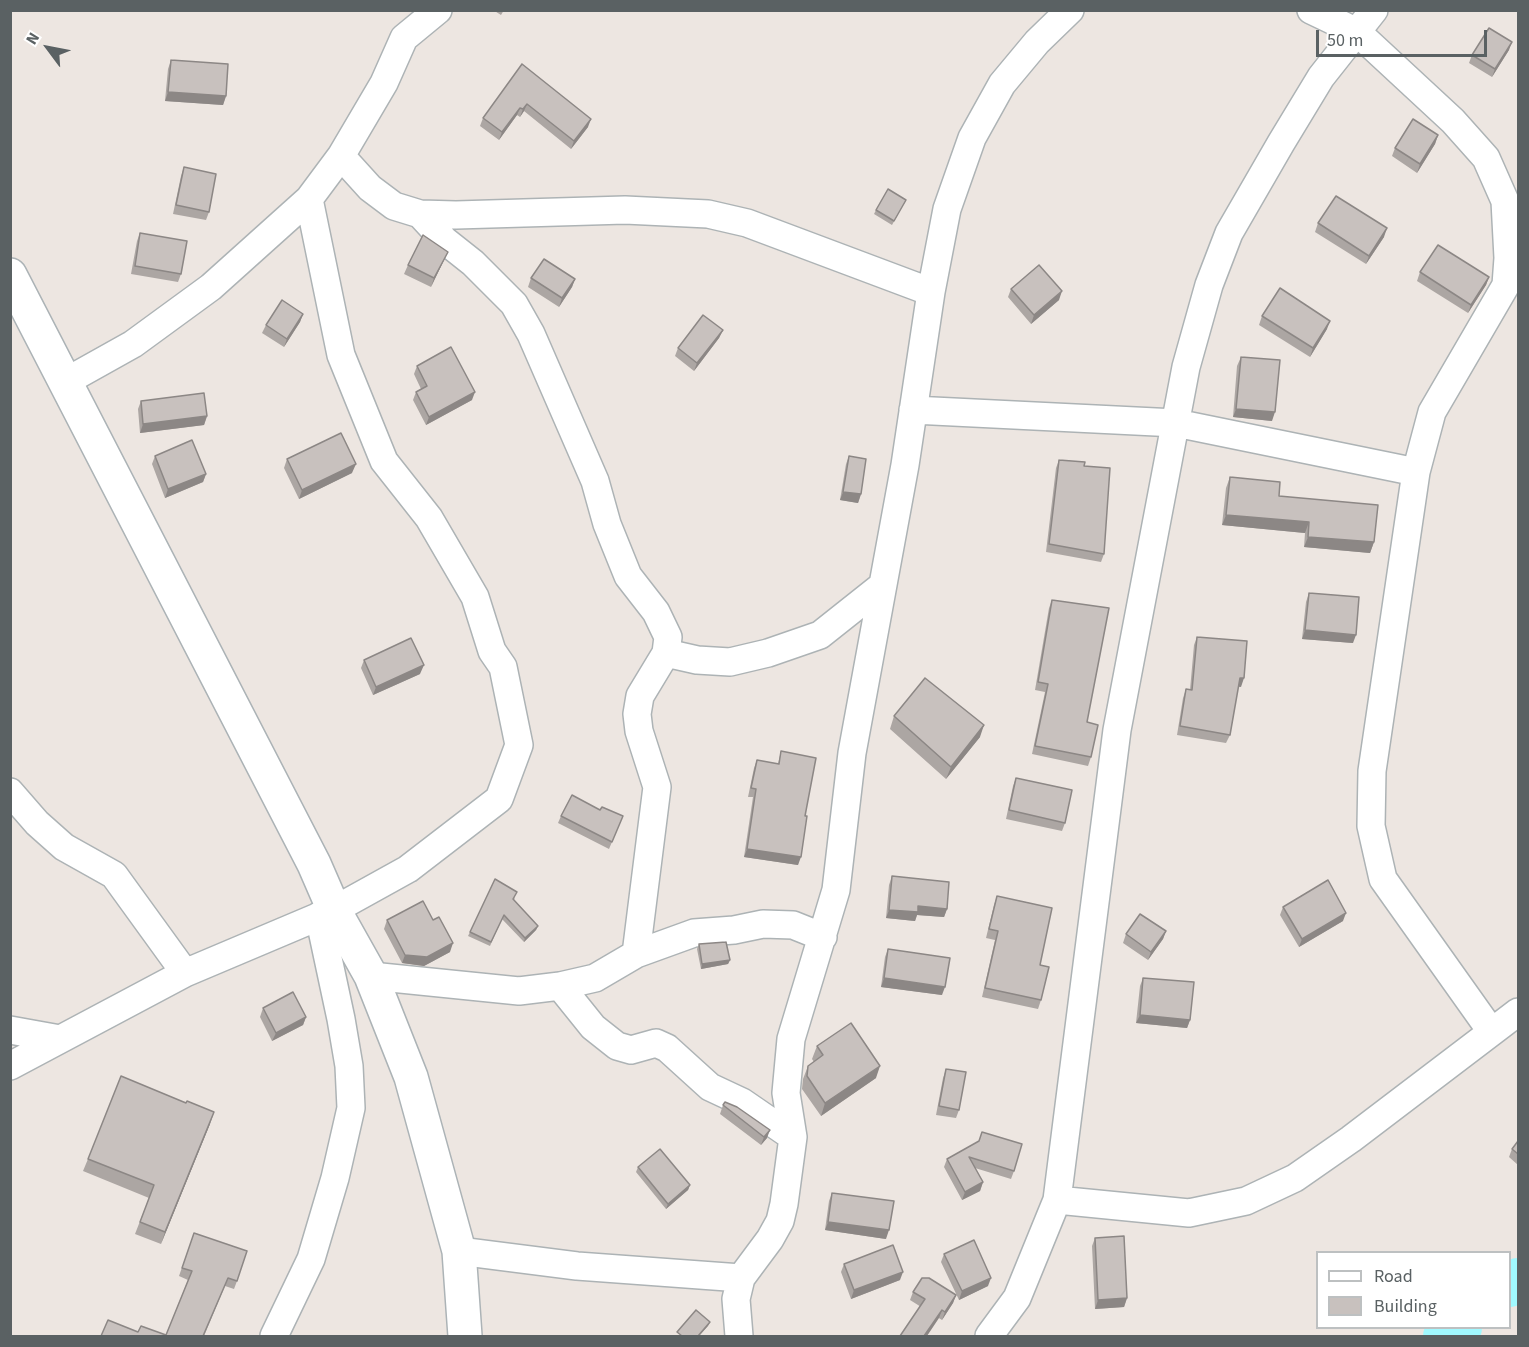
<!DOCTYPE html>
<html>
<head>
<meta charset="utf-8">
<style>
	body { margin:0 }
	#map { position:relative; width:1529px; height:1347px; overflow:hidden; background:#ede6e1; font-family:"Source Sans 3",sans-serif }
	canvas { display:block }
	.frame { position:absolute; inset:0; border:12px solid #5a6163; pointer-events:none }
	.legend { position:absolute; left:1316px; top:1251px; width:195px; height:78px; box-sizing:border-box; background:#fff; border:2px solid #bdc0c1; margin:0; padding:8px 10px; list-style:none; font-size:18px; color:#5a6163 }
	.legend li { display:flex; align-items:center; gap:12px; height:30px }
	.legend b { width:30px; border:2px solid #bdc0c1 }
	.north { position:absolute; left:18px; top:18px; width:60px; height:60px; -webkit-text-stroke:4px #fff; paint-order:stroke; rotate:302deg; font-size:16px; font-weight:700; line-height:24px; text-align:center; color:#5a6163 }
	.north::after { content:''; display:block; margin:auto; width:21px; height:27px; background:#5a6163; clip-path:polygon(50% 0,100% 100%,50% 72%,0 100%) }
	.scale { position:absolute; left:1316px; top:30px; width:171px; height:27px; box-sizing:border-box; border:3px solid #5a6163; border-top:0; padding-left:8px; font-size:18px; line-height:21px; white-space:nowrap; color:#5a6163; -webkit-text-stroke:4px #fff; paint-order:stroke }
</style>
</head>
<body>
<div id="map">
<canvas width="1529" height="1347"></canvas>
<div class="frame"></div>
<ul class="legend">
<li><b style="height:8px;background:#fff"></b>Road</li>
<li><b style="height:16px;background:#c8c1be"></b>Building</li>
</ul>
<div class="north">N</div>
<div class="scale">50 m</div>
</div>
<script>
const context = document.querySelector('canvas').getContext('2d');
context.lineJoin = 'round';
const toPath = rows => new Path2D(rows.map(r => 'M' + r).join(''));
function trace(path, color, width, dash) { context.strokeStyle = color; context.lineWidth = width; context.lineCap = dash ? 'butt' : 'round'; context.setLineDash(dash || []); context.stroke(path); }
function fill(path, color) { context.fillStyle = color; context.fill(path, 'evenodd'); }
const river = toPath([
	[1510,1287,1518,1278],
	[1443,1336,1462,1328]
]);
const street = toPath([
	[1311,10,1357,32,1453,121,1486,158,1505,201,1508,258,1506,285,1432,412,1416,472,1372,771,1371,826,1383,879,1491,1031],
	[341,156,370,188,394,206,420,214,456,215,625,210,708,214,747,223,931,292],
	[420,214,444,240,473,263,514,304,531,334,595,481,607,524,628,576,656,612,668,637,666,653,640,696,637,714,639,731,657,787,636,954],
	[65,382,133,344,211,287,309,199,341,156,384,83,404,38,438,10],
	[913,410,1176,423,1416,472],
	[666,653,697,660,730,662,768,653,820,635,883,585],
	[10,792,37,823,64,847,114,875,185,973],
	[371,976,519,991,560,986,595,978,636,954,694,933,734,930,763,924,793,925,823,937],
	[560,986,593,1027,617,1046,631,1050,656,1043,667,1048,710,1087,742,1102,793,1137],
	[10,1030,60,1039],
	[10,1066,185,973,334,910,408,869,499,799,519,745,503,667,492,651,475,597,429,518,384,461,341,355,309,199],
	[1057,1200,1189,1213,1246,1201,1295,1178,1351,1139,1518,1012],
	[459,1251,577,1266,741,1278],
	[274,1336,311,1259,335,1178,351,1108,349,1066,341,1019,319,916],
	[739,1336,736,1299,741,1278,770,1239,780,1221,784,1204,793,1137,786,1093,791,1039,836,890,852,753,905,465,931,292,947,209,972,138,1002,84,1037,42,1070,10],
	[989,1336,1017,1298,1057,1200,1117,730,1186,367,1209,285,1229,233,1281,143,1321,77,1374,10]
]);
const secondary = toPath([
	[10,275,314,864,334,910,371,976,411,1077,459,1251,465,1336]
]);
const wall = toPath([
	[493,10,504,10,501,15],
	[1509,50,1492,77,1469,63,1472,55],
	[171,60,226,96,223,105,165,101,168,69],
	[522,64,588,127,571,149,524,111,520,117,517,115,499,140,480,126,483,118],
	[1438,135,1435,144,1417,173,1392,156,1395,148],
	[184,167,209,212,206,220,173,214,181,176],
	[906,200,892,225,874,214,876,210],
	[1318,223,1384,237,1366,264,1315,232],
	[140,233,181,274,178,282,131,274,137,241],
	[444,260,431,287,404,274,408,265],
	[1420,272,1489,277,1486,285,1468,313,1417,281],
	[531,278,575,279,572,287,559,307,528,287],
	[1011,289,1059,300,1031,324,1008,297],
	[303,314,300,322,284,347,262,333,266,325],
	[1262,316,1327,329,1310,357,1259,325],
	[723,330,719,338,694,371,675,356,678,348],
	[1241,357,1272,421,1233,417,1237,366],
	[417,366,472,400,426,425,413,400,416,392,421,389,414,374],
	[141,401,207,416,204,425,140,433,138,409],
	[155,456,206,474,203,482,165,498,152,464],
	[849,456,861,494,858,503,840,500,846,464],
	[287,459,352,473,299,499,284,468],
	[1059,460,1084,466,1104,554,1101,562,1046,552,1056,468],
	[1230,477,1279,496,1374,542,1370,553,1304,547,1305,533,1222,525,1226,488],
	[1309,593,1353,643,1302,639,1306,602],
	[1052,600,1091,757,1088,766,1032,754,1045,692,1035,690,1049,608],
	[1197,637,1241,687,1238,687,1230,735,1226,743,1177,735,1183,698,1186,689,1190,690,1194,645],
	[364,660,420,674,373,695,361,668],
	[894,716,980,737,946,779,890,729],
	[781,751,805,816,798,865,744,857,753,797,748,797,754,768,757,760,778,764],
	[1016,778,1065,823,1062,831,1006,819,1013,786],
	[600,810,623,816,609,849,558,823,561,816],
	[892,876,947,909,944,917,917,915,915,921,886,918,889,885],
	[997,896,1040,965,1041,1000,1038,1009,982,997,995,940,986,938,994,905],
	[515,897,514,900,538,926,536,930,524,942,502,919,490,946,468,936,470,932],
	[1283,907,1343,921,1299,947,1280,915],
	[387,920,450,952,424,966,402,963,384,929],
	[1166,931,1163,939,1148,960,1123,943,1126,934],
	[699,944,730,960,728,964,701,969,697,949],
	[888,949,942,995,881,987,885,957],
	[1143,978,1190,1020,1187,1028,1136,1023,1140,986],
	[263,1008,306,1017,303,1025,272,1041,260,1017],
	[817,1046,876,1078,821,1116,802,1089,803,1079,808,1066,814,1062,812,1059],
	[946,1069,959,1110,956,1118,936,1115,943,1078],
	[723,1105,767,1138,761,1145,720,1114],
	[210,1124,161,1244,135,1234,149,1198,83,1171,88,1159],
	[979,1141,1014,1171,1011,1179,975,1168,983,1182,980,1191,962,1200,944,1167,947,1159],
	[1518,1141,1518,1165,1509,1157,1512,1149],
	[638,1167,690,1185,688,1190,666,1209,636,1172],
	[832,1193,886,1239,825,1230,829,1201],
	[194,1233,237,1281,234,1289,225,1286,204,1336,101,1336,138,1332,166,1335,188,1280,179,1276],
	[1095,1238,1127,1298,1124,1307,1095,1309,1092,1246],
	[944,1254,988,1286,959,1300,941,1262],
	[844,1264,900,1280,851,1299,841,1272],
	[913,1292,956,1295,953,1303,942,1320,910,1300]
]);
const shadedWall = toPath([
	[1512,42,1509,50,1492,77,1495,69],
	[168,92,226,96,223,105,165,101],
	[527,104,524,111,520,117,523,109],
	[520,108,517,115,499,140,502,132],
	[591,119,588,127,571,149,574,141],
	[1438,135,1435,144,1417,173,1420,164],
	[1387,228,1384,237,1366,264,1369,256],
	[448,252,444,260,431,287,434,278],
	[1489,277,1486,285,1468,313,1471,305],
	[575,279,572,287,559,307,562,298],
	[1062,291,1059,300,1031,324,1034,315],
	[303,314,300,322,284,347,287,339],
	[1330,321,1327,329,1310,357,1313,348],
	[723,330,719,338,694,371,697,363],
	[475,392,472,400,426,425,429,417],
	[1236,409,1275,412,1272,421,1233,417],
	[207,416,204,425,140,433,143,424],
	[356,464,352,473,299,499,302,490],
	[206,474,203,482,165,498,168,489],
	[843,492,861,494,858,503,840,500],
	[1226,515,1309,522,1305,533,1222,525],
	[1308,537,1374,542,1370,553,1304,547],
	[1305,630,1356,635,1353,643,1302,639],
	[424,665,420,674,373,695,376,687],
	[1240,678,1244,678,1241,687,1237,686],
	[984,725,980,737,946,779,951,767],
	[747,849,801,857,798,865,744,857],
	[918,906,947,909,944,917,917,915,915,921,886,918,889,910],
	[1346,913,1343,921,1299,947,1302,939],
	[538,926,536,930,524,942,525,938],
	[1166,931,1163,939,1148,960,1151,952],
	[453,943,450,952,424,966,402,963,405,955],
	[730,960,728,964,701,969,702,964],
	[884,978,945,987,942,995,881,987],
	[1140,1015,1190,1020,1187,1028,1136,1023],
	[306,1017,303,1025,272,1041,276,1033],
	[880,1066,876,1078,821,1116,825,1103],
	[214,1112,210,1124,161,1244,165,1232],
	[770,1130,767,1138,761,1145,764,1137],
	[983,1182,980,1191,962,1200,965,1192],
	[690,1185,688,1190,666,1209,668,1204],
	[828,1222,889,1230,886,1239,825,1230],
	[903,1272,900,1280,851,1299,854,1290],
	[991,1278,988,1286,959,1300,962,1291],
	[956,1295,953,1303,942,1320,945,1312],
	[1127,1298,1124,1307,1095,1309,1098,1300],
	[942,1310,939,1318,927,1336,924,1336],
	[710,1322,708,1326,699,1336,698,1336]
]);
const building = toPath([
	[1489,28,1512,42,1495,69,1472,55,1489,28],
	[171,60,228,64,226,96,168,92,171,60],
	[522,64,591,119,574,141,527,104,523,109,520,108,502,132,483,118,522,64],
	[1413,119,1438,135,1420,164,1395,148,1413,119],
	[184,167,216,174,209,212,176,205,184,167],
	[888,189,906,200,894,221,876,210,888,189],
	[1336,196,1387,228,1369,256,1318,223,1336,196],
	[140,233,187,241,181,274,135,266,140,233],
	[423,235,448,252,434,278,408,265,423,235],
	[1438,245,1489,277,1471,305,1420,272,1438,245],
	[544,259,575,279,562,298,531,278,544,259],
	[1039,265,1062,291,1034,315,1011,289,1039,265],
	[1280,288,1330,321,1313,348,1262,316,1280,288],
	[282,300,303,314,287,339,266,325,282,300],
	[703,315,723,330,697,363,678,348,703,315],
	[451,347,475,392,429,417,416,392,427,386,417,366,451,347],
	[1241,357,1280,360,1275,412,1236,409,1241,357],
	[204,393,207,416,143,424,141,401,204,393],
	[341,433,356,464,302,490,287,459,341,433],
	[192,440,206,474,168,489,155,456,192,440],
	[849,456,866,459,861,494,843,492,849,456],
	[1059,460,1085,462,1084,466,1110,468,1104,554,1049,544,1059,460],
	[1230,477,1280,482,1279,496,1378,505,1374,542,1308,537,1309,522,1226,515,1230,477],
	[1309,593,1359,597,1356,635,1305,630,1309,593],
	[1052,600,1109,608,1087,722,1098,725,1091,757,1035,746,1048,684,1038,682,1052,600],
	[1197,637,1247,641,1244,678,1240,678,1230,735,1180,726,1186,689,1192,690,1197,637],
	[411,638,424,665,376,687,364,660,411,638],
	[925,678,984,725,951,767,894,716,925,678],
	[781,751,816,758,805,816,807,816,801,857,747,849,756,789,751,788,757,760,779,764,781,751],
	[1016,778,1072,790,1065,823,1009,810,1016,778],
	[572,795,600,810,602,807,623,816,612,842,561,816,572,795],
	[892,876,949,882,947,909,918,906,918,912,889,910,892,876],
	[495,879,517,892,513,899,538,926,525,938,504,915,491,942,470,932,495,879],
	[1328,880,1346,913,1302,939,1283,907,1328,880],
	[997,896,1052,908,1040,965,1049,967,1041,1000,985,988,998,931,989,929,997,896],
	[423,901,433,920,439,917,453,943,427,957,405,955,387,920,423,901],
	[1140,914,1166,931,1151,952,1126,934,1140,914],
	[726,942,730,960,702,964,699,944,726,942],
	[888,949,950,958,945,987,884,978,888,949],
	[1143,978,1194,982,1190,1020,1140,1015,1143,978],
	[293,992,306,1017,276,1033,263,1008,293,992],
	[851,1023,880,1066,825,1103,807,1076,808,1066,823,1055,817,1046,851,1023],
	[946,1069,966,1072,959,1110,939,1106,946,1069],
	[121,1076,186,1103,187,1101,214,1112,165,1232,140,1222,154,1185,88,1159,121,1076],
	[725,1102,737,1107,770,1130,764,1137,723,1105,725,1102],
	[982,1132,1022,1144,1014,1171,969,1157,983,1182,965,1192,947,1159,979,1141,982,1132],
	[1518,1141,1518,1154,1512,1149,1518,1141],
	[660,1149,690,1185,668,1204,638,1167,660,1149],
	[832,1193,894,1201,889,1230,828,1222,832,1193],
	[194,1233,247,1251,237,1281,228,1278,203,1336,101,1336,108,1320,138,1332,141,1326,166,1335,192,1271,182,1268,194,1233],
	[1124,1236,1127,1298,1098,1300,1095,1238,1124,1236],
	[974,1240,991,1278,962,1291,944,1254,974,1240],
	[893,1245,903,1272,854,1290,844,1264,893,1245],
	[922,1278,929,1278,956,1295,945,1312,942,1310,924,1336,900,1336,925,1299,913,1292,922,1278],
	[696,1310,710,1322,698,1336,682,1336,677,1332,696,1310]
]);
trace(river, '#a0f9ff', 40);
trace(street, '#adb3b5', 30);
trace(secondary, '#acb3b6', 36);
trace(street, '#fff', 27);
trace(secondary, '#fff', 33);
fill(wall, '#aca6a3');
fill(shadedWall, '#8c8785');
fill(building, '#c8c1be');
trace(building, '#8c8785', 1.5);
</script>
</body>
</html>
